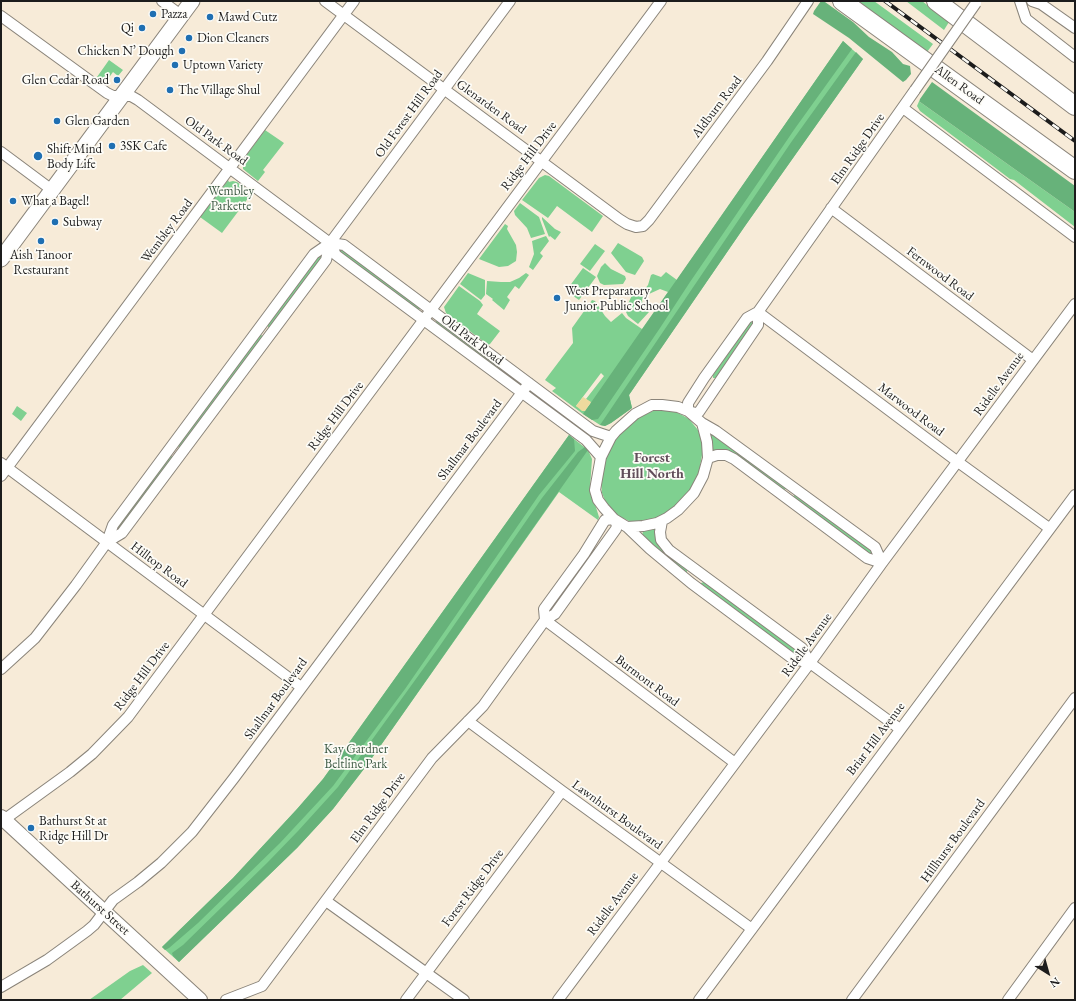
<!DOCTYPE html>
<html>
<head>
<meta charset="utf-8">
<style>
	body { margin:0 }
	#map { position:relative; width:1076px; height:1001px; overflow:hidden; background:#f7ebd8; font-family:"EB Garamond",serif }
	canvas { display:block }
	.frame { position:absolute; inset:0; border:2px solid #1c1c1c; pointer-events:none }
	.north { position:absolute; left:1028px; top:953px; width:40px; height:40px; -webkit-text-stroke:3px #fdfcf7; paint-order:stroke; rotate:143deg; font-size:11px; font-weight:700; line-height:16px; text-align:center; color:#1c1c1c }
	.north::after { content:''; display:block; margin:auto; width:14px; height:18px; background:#1c1c1c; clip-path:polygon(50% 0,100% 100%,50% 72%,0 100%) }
</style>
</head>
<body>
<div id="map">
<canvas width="1076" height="1001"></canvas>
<div class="frame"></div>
<div class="north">N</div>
</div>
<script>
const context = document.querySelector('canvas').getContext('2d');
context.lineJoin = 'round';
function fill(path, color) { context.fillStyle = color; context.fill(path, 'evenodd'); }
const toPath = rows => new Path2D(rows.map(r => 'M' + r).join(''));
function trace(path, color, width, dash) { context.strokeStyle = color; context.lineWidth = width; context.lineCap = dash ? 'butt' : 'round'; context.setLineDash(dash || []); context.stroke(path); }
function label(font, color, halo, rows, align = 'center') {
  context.font = font + ' "EB Garamond",serif'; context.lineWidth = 3.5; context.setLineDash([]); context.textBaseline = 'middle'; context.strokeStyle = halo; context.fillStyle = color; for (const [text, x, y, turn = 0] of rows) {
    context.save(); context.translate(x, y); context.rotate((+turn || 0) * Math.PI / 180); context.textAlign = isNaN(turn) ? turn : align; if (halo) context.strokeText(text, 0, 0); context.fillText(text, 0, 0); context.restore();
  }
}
const green = toPath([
	[856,1,874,1,933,44,927,52],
	[906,1,922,1,949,22,944,30],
	[843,41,863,59,745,226,629,395,632,408,611,423,605,426,600,425,583,414,552,391,556,388,545,380,573,343,572,328,592,300,595,301,605,316,611,322,622,313,626,318,642,329,668,292,660,289,649,294,648,292,644,290,648,285,651,275,653,274,661,277,666,272,677,280],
	[601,373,604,376,586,399,591,403,585,410,576,406],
	[109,60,123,70,118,76,113,72,105,83,97,77],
	[920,99,920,102,1075,212,1075,227,1014,180,1010,179,920,111,917,106],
	[265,130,284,143,263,170,265,172,258,181,243,169,243,162,242,161],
	[545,175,549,176,603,216,592,232,557,206,548,218,522,200,539,178],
	[228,180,229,182,233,181,237,182,252,193,222,233,200,217],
	[520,203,539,217,545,234,531,238,527,228,515,215,514,211],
	[542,217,555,229,561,232,555,240,550,236,549,237,542,219],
	[505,224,508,226,507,229,516,245,517,252,516,261,508,266,499,267,479,259],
	[546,236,549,241,540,253,543,256,533,270,529,267,534,254,532,241],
	[618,243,642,257,644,261,635,275,626,272,611,253],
	[595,244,605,251,590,271,580,264],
	[340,247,420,307,420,309,418,310,338,252,338,248],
	[320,255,322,257,322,258,270,327,268,327,268,324],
	[605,263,611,269,625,276,626,279,623,284,604,285,600,283,597,276,601,267],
	[583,268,596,277,579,300,566,291],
	[468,273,485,280,485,295,481,300,460,284],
	[526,273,529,275,519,289,515,286,507,297,510,300,504,310,492,300,493,299,486,294,487,281,501,282,510,282,519,278],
	[459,286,480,301,483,305,477,314,500,331,490,344,488,345,446,313,444,307],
	[634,291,642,291,644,295,642,300,643,306,649,312,638,324,628,316,626,312,626,308],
	[437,320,518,379,518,382,516,383,435,323],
	[751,321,754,323,717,378,713,378,713,375],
	[259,335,261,335,263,336,180,448,179,448,178,445],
	[17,406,27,413,21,421,12,414],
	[664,410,674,411,682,415,689,419,698,430,700,436,703,449,699,473,695,483,688,493,679,505,659,518,648,521,629,521,616,515,606,503,602,493,601,481,606,457,617,437,637,418,653,411],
	[708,431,786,487,786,489,783,490,713,453],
	[569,435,588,450,592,459,590,488,599,517,598,520,559,492,367,765,333,809,297,848,179,962,162,947,233,878,297,809,323,779],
	[169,456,171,456,173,457,119,530,117,530,116,528],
	[796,494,872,549,873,554,870,555,793,498,794,495],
	[656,528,658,543,660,548,687,569,687,572,685,572,642,536,643,531],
	[587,558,589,560,553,612,549,612,549,609],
	[704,582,799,651,798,654,796,655,701,585,701,583],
	[143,965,152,973,120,1000,89,1000,130,971]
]);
const forest = toPath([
	[821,1,825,2,853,22,869,37,892,52,903,64,910,66,911,74,906,80,903,82,849,38,813,14,814,11],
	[843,41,852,49,796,127,690,282,660,328,598,419,592,420,583,414],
	[856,52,863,59,745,226,629,395,632,408,611,423,605,426,600,425,792,141],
	[932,82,1075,186,1075,212,920,102,920,99],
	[569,435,574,439,575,451,539,495,405,689,333,786,280,843,198,923,169,948,165,950,162,947,233,878,297,809,323,779],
	[585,447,588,450,559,491,367,765,333,809,297,848,179,962,173,956,172,953,183,945,267,863,298,831,338,787,439,647,542,498,578,452]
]);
const sand = toPath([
	[583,397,591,402,585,411,582,411,576,406]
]);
const street = toPath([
	[162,1,182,16],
	[325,1,619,219,627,224,636,227,643,226,649,220,767,61,808,1],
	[1020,1,1026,19,1075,57],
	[1032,1,1041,4,1075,28],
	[1,16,107,93,113,96,131,96,138,100,330,243,336,255,352,267,586,440,601,457],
	[903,108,1075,237],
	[1,152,52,190],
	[831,208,1033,360],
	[330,243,344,245,593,431,611,437],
	[758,312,958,462,1049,528],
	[652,405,662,405,678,407,688,411,702,423,707,442,708,458,703,476,694,493,678,510,667,518,657,523,643,526,627,527,614,519,604,508,598,500,595,490,601,457,611,437,616,431,635,414,652,405],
	[688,411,688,403,704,378,747,318,758,312,915,90],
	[688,411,696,413,699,412,758,325,758,312],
	[702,423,716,431,875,547,882,563],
	[708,458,717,455,726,455,734,459,867,558,882,563],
	[1,463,301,687],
	[1,476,354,1],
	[662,521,660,532,661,540,669,550,802,648,810,663,900,729],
	[627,527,650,549,691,583,793,659,810,663],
	[107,542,122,533,326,260,330,243],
	[545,620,735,763],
	[545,620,544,609,584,554,605,520,614,519],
	[1,669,35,638,76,585,107,542,113,525,314,254,330,243,510,1],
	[468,721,562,791,752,929],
	[1,822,70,772,92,754,128,717,661,1],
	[326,901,464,1000],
	[1,987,47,960,87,931,94,925,113,900,138,882,161,863,192,832,234,778,529,383],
	[226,1000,262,986,432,758,483,706,545,620,555,614,616,529,617,525,614,519],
	[406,1000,562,791],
	[558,1000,810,663,882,563,1075,304],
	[699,1000,1075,495],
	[852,1000,1075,698],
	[1008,1000,1075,908]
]);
const secondary = toPath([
	[1,817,200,1000]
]);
const primary = toPath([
	[1,259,192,1]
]);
const highway = toPath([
	[842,1,1075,170],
	[936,1,1075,106]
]);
const rail = toPath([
	[885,1,1075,141]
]);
const streetBridge = toPath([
	[915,90,976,3]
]);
const markers = [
	[153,14,4,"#1f6fb2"],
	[210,17,4,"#1f6fb2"],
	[142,28,4,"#1f6fb2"],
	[189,38,4,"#1f6fb2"],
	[182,51,4,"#1f6fb2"],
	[175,65,4,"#1f6fb2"],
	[117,80,4,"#1f6fb2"],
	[170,90,4,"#1f6fb2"],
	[57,121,4,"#1f6fb2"],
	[112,146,4,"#1f6fb2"],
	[38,156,5,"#1f6fb2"],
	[13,201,4,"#1f6fb2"],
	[55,222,4,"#1f6fb2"],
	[41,241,4,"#1f6fb2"],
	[557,298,4,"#1f6fb2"],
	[31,828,4,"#1f6fb2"]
];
const poiNames = [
	["Pazza",161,14],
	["Mawd Cutz",218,17],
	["Qi",134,28,"right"],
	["Dion Cleaners",197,38],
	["Chicken N’ Dough",174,51,"right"],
	["Uptown Variety",183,65],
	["Glen Cedar Road",109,80,"right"],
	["The Village Shul",178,90],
	["Glen Garden",65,121],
	["3SK Cafe",120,146],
	["Shift Mind",47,149],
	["Body Life",47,164],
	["What a Bagel!",21,201],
	["Subway",63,222],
	["Aish Tanoor",41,255,"center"],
	["Restaurant",41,270,"center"],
	["West Preparatory",565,291],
	["Junior Public School",565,306],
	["Bathurst St at",39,821],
	["Ridge Hill Dr",39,836]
];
const streetNames = [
	["Allen Road",959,85,36],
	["Glenarden Road",491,107,36],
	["Aldburn Road",717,107,-53],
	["Old Forest Hill Road",409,114,-54],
	["Old Park Road",216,141,36],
	["Elm Ridge Drive",858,149,-55],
	["Ridge Hill Drive",529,156,-53],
	["Wembley Road",167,231,-53],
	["Fernwood Road",940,274,37],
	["Old Park Road",472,340,37],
	["Ridelle Avenue",999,384,-54],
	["Marwood Road",911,410,37],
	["Ridge Hill Drive",336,416,-53],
	["Shallmar Boulevard",470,440,-53],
	["Hilltop Road",159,565,37],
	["Ridelle Avenue",807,645,-54],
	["Ridge Hill Drive",142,676,-53],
	["Burmont Road",647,681,37],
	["Shallmar Boulevard",276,699,-54],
	["Briar Hill Avenue",876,739,-53],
	["Elm Ridge Drive",378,808,-54],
	["Lawnhurst Boulevard",617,815,36],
	["Hillhurst Boulevard",953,841,-54],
	["Forest Ridge Drive",473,888,-53],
	["Ridelle Avenue",613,904,-53],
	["Bathurst Street",100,908,42]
];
const parkNames = [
	["Wembley",231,191],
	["Parkette",231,206],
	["Kay Gardner",356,749],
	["Beltline Park",356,764]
];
const neighbourhoodNames = [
	["Forest",652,458],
	["Hill North",652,474]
];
fill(green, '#7fd090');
fill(forest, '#67b27a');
fill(sand, '#eeda9e');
trace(street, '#8a847a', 12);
trace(secondary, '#8a847a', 16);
trace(primary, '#8a847a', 17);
trace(highway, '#8a847a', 20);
trace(street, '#fff', 10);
trace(secondary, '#fff', 14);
trace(primary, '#fff', 15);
trace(highway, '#fff', 18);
trace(rail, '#1c1c1c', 4);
trace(rail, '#fdfcf7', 2.5, [8]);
trace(streetBridge, '#8a847a', 12, []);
trace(streetBridge, '#fff', 10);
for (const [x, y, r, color] of markers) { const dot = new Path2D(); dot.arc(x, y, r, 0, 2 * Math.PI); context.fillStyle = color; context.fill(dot); trace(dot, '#fdfcf7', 1.5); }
label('13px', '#1c1c1c', '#fdfcf7', poiNames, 'left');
label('13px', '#1c1c1c', '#fdfcf7', streetNames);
label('13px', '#3f5b45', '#fdfcf7', parkNames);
label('bold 14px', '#614e5a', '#fdfcf7', neighbourhoodNames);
</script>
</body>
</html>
